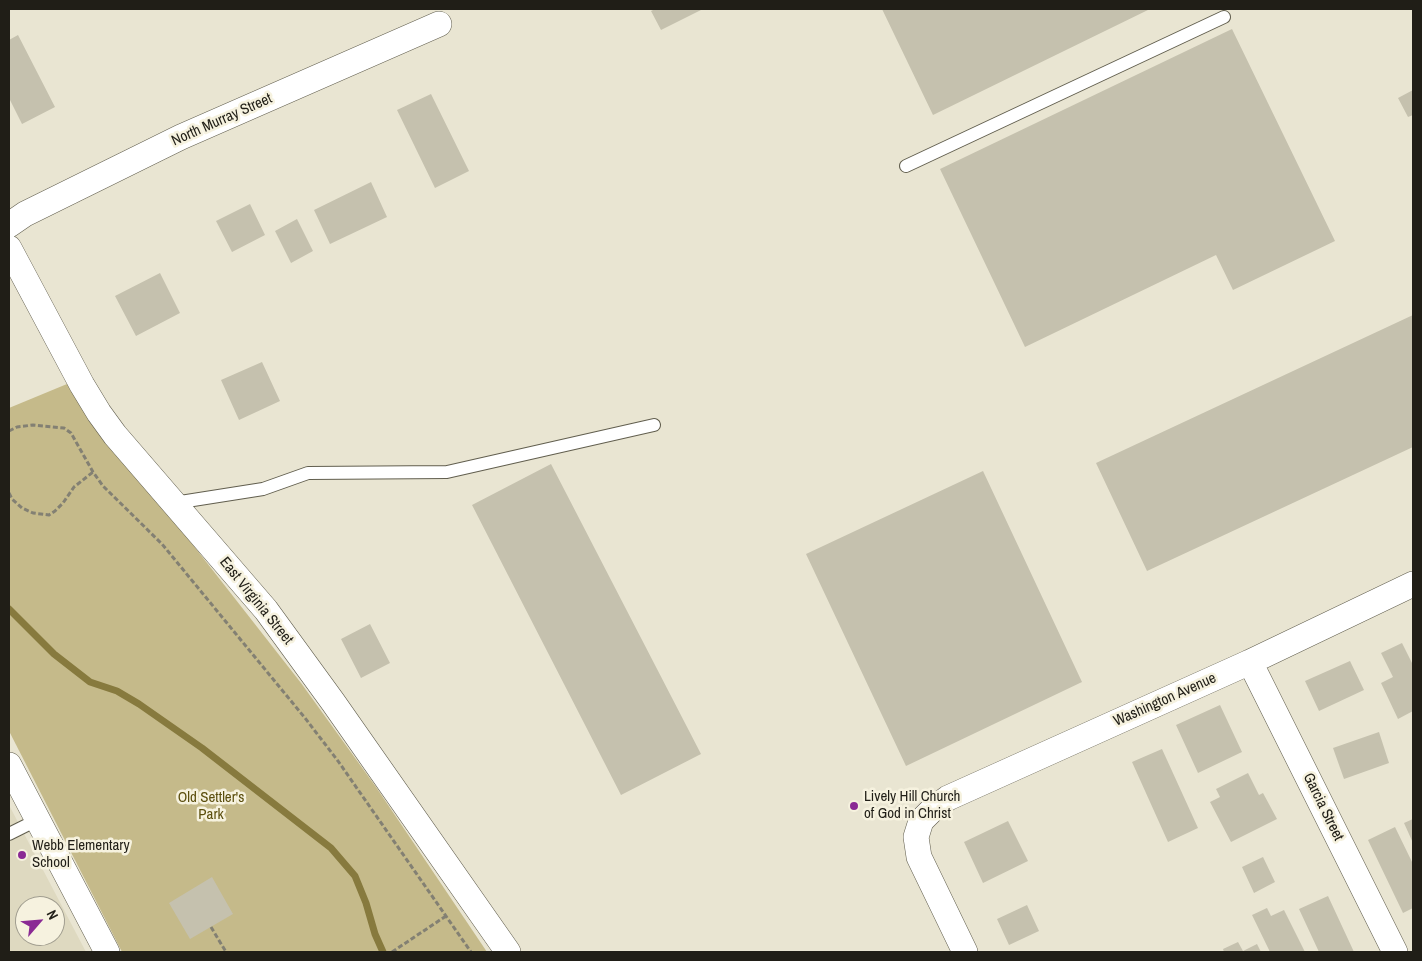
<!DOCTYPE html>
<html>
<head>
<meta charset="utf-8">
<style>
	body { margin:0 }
	#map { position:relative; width:1422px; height:961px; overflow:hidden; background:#e9e5d2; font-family:"Archivo Narrow",sans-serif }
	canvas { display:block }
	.frame { position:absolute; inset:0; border:10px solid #201e17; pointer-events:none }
	.north { position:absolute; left:15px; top:896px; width:50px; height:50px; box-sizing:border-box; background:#f6f2df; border:1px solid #a09d8f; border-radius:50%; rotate:63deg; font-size:14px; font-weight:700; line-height:20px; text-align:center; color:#201e17 }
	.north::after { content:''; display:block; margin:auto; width:18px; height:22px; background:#8a2a94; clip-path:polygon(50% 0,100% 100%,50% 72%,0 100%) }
</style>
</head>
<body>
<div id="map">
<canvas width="1422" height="961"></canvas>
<div class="frame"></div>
<div class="north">N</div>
</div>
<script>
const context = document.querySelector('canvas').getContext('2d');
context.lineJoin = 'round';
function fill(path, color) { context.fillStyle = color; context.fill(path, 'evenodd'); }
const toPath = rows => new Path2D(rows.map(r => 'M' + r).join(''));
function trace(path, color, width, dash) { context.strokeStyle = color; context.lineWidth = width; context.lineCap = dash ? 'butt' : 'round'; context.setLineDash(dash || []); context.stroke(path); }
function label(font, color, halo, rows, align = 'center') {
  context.font = font + ' "Archivo Narrow",sans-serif'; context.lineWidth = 5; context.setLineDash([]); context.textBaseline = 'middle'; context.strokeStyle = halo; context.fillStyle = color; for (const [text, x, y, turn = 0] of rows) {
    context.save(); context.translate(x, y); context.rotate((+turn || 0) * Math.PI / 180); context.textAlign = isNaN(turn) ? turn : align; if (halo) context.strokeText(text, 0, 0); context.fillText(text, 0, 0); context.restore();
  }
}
const built = toPath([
	[9,805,86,952,9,952],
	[25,906,55,906,55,936,25,936]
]);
const green = toPath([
	[67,384,301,683,376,787,487,952,122,952,9,731,9,408]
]);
const stream = toPath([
	[9,609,54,654,90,682,117,691,139,704,202,748,331,848,355,876,366,903,375,934,383,952]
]);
const building = toPath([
	[655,9,703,9,661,30,651,11],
	[882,9,1150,9,933,115],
	[1232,29,1335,241,1233,290,1216,255,1025,347,940,169],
	[18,35,55,107,22,124,9,98,9,40],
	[1413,90,1413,115,1408,117,1398,98],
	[431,94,469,171,435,188,397,110],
	[371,182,387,217,330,244,314,210],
	[250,204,265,235,232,252,216,221],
	[297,219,313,251,291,263,275,231],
	[160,273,180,313,136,336,115,296],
	[1413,315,1413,447,1147,571,1096,463],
	[262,362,280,401,239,420,221,380],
	[551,464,701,754,621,795,472,505],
	[983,471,1082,682,906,766,806,554],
	[370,624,390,663,361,678,341,639],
	[1402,643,1413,665,1413,711,1398,719,1381,683,1393,677,1381,653],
	[1350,661,1364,690,1319,711,1305,681],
	[1220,705,1242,752,1198,773,1176,725],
	[1379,732,1389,763,1344,779,1333,748],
	[1162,749,1198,828,1168,842,1132,762],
	[1248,773,1259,795,1263,793,1277,819,1231,842,1210,802,1220,797,1216,789],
	[1413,819,1413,843,1404,823],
	[1008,821,1028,861,983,883,964,842],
	[1395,827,1413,864,1413,908,1403,913,1368,840],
	[1263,857,1275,882,1254,893,1242,867],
	[212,877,233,914,190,939,169,903],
	[1328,896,1354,952,1319,952,1299,909],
	[1027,905,1039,931,1009,945,997,919],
	[1267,908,1271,916,1284,910,1305,952,1270,952,1252,915],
	[1238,942,1243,951,1257,944,1261,952,1224,952,1223,949]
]);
const path = toPath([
	[9,431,17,427,33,425,64,428,71,433,93,472,103,486,162,544,305,718,338,761,471,952],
	[9,493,12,499,22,508,33,513,49,515,55,511,63,503,74,487,93,472],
	[211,927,226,952],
	[392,952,446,916]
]);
const lane = toPath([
	[906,166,1224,17],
	[174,503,263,489,308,473,447,472,654,425],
	[9,834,37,820]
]);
const street = toPath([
	[9,225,25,214,181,137,439,24],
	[9,248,82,385,99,413,115,435,266,610,333,702,508,952],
	[1250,662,1395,952],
	[9,765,107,952],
	[965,952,919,857,916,837,921,821,933,809,948,798,1250,662,1413,584]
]);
const markers = [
	[854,806,5,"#8a2a94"],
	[22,855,5,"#8a2a94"]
];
const streetNames = [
	["North Murray Street",222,120,-24],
	["East Virginia Street",256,601,51],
	["Washington Avenue",1165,700,-24],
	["Garcia Street",1323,807,64]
];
const poiNames = [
	["Lively Hill Church",864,797],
	["of God in Christ",864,814],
	["Webb Elementary",32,846],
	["School",32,863]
];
const parkNames = [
	["Old Settler's",211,798],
	["Park",211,815]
];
fill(built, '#ded9c0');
fill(green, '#c5ba8a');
trace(stream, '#877a3e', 7);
fill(building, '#c5c1ae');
trace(lane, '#615e4e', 14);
trace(street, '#615e4e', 26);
trace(path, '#838073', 3, [5, 2.5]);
trace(lane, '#fff', 12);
trace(street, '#fff', 25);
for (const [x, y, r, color] of markers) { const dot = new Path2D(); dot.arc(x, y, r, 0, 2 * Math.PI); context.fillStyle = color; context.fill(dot); trace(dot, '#f6f2df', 2); }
label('15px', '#201e17', '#f6f2df', streetNames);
label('15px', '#201e17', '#f6f2df', poiNames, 'left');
label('15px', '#5b4e0d', '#f6f2df', parkNames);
</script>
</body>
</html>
